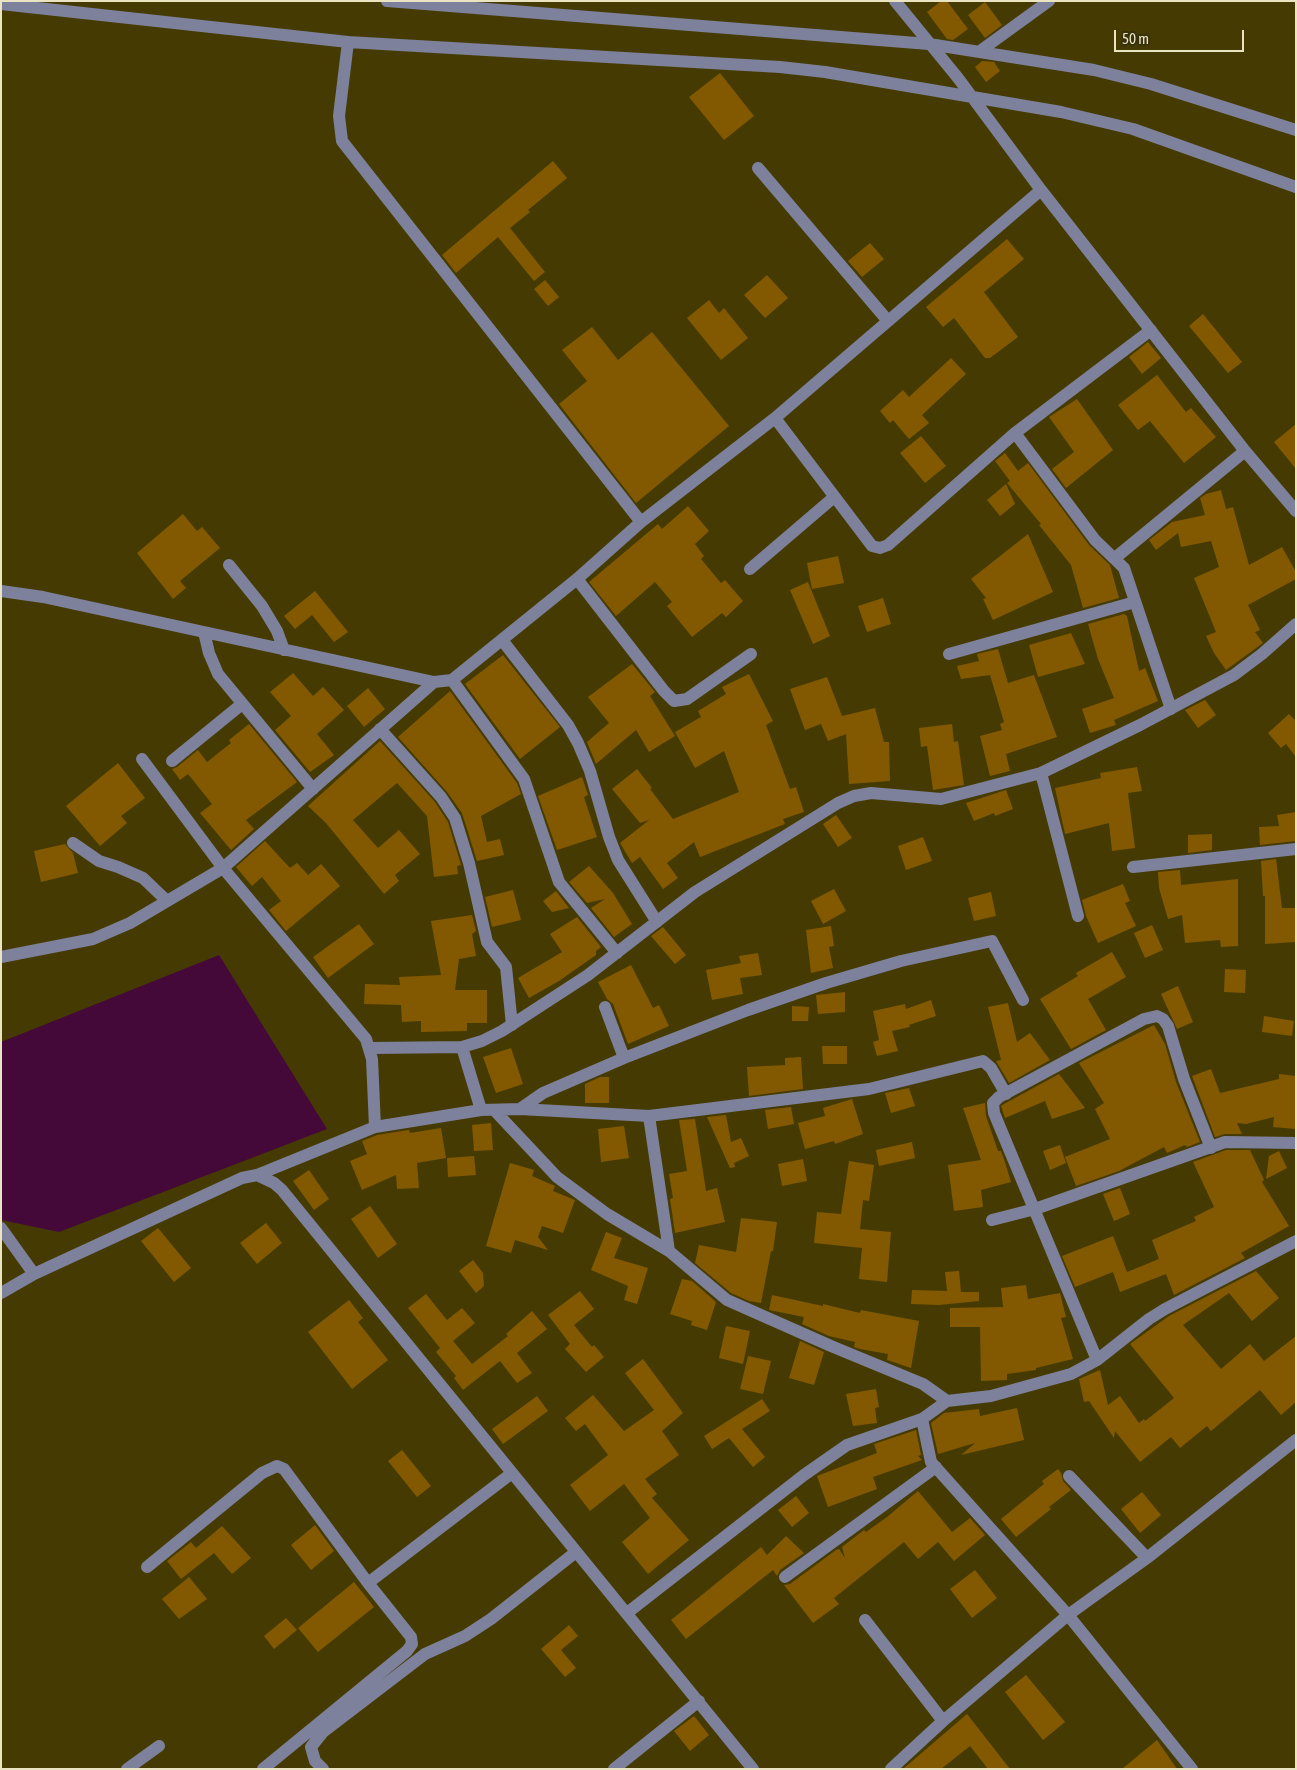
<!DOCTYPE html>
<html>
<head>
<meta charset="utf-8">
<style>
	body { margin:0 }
	#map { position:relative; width:1297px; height:1770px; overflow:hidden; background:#453b02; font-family:"Asap Condensed",sans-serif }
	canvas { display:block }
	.frame { position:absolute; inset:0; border:2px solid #ebe4c2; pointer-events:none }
	.scale { position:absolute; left:1114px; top:30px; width:130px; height:22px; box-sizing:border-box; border:2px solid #ebe4c2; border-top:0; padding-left:6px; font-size:15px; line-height:18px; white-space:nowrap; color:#ebe4c2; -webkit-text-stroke:4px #38310d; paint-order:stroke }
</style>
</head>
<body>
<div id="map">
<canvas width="1297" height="1770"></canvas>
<div class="frame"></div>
<div class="scale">50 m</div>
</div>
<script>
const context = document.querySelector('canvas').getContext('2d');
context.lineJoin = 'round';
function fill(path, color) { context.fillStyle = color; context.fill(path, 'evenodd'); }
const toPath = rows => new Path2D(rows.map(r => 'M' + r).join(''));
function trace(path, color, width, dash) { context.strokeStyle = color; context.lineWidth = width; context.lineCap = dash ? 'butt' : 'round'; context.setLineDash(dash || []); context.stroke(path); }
const water = toPath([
	[219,955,327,1129,59,1232,1,1220,1,1042]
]);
const building = toPath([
	[941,1,947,1,968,29,953,40,947,39,927,12],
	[985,2,1002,25,985,38,968,15],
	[982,61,994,62,1000,71,986,82,975,67],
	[720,73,754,116,724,140,689,97],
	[553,161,567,178,528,210,530,212,510,228,545,272,534,281,498,237,456,273,442,255],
	[1007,239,1024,259,984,292,1018,337,990,358,985,358,954,318,943,327,926,307],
	[870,243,884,259,862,277,848,261],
	[767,275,788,298,765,318,744,295],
	[545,280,559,297,548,306,534,289],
	[709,300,719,313,724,308,748,338,721,360,687,318],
	[1203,314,1242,362,1228,373,1189,326],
	[592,327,618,360,652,332,729,426,636,503,559,404,587,381,562,350],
	[1148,342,1161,358,1142,374,1129,357],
	[951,358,966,374,922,415,929,423,909,439,893,420,890,423,880,411,903,390,909,397],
	[1157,375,1186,412,1191,408,1216,437,1184,463,1150,421,1138,430,1118,405],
	[1077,399,1113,450,1066,488,1052,469,1074,452,1049,417],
	[1296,424,1296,469,1274,442],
	[921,436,946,466,925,483,900,453],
	[1005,453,1018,471,1028,463,1089,545,1110,565,1119,598,1083,608,1071,565,1039,525,1041,524,1007,483,1010,481,995,461],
	[1006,484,1015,504,1000,516,987,500],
	[1221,490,1226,509,1233,507,1249,565,1282,547,1296,572,1296,579,1248,605,1260,630,1255,632,1263,643,1226,670,1214,653,1206,636,1216,632,1194,578,1219,567,1211,541,1181,547,1178,533,1156,550,1149,540,1172,522,1205,515,1200,498,1206,494],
	[688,506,709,531,695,544,704,556,701,559,721,583,725,580,743,601,726,617,722,613,692,637,667,606,672,602,655,582,616,616,589,582,658,524,662,529],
	[183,514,197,531,202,527,220,548,180,581,186,588,173,599,137,553],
	[1028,534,1053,592,993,620,983,599,986,598,971,579],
	[838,556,844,583,812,589,807,563],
	[808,582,830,636,813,644,790,590],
	[315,591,348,632,334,642,312,615,295,629,284,616],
	[883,598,891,624,867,632,858,606],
	[1124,614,1127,616,1139,671,1145,668,1158,701,1114,720,1116,725,1090,733,1082,709,1114,698,1098,659,1088,624],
	[1071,633,1085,664,1038,677,1029,645],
	[998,649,1008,683,1034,675,1057,737,1006,754,1010,771,990,776,980,736,1002,730,1000,724,1004,722,990,675,961,679,957,666,979,661,977,654],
	[503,655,560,727,520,759,465,684],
	[632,664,655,692,650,696,675,736,649,752,636,730,596,764,587,742,609,723,588,697],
	[293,673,313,696,323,687,344,710,317,734,334,755,310,772,275,730,291,716,270,692],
	[749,674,773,721,766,725,790,789,796,787,804,812,783,819,785,824,700,857,694,842,667,863,678,878,663,889,640,857,632,863,620,843,649,820,640,823,612,789,637,769,652,788,650,789,673,819,739,792,724,751,695,768,675,732,701,717,698,711,726,694,722,687],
	[827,677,842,716,875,708,884,742,889,742,890,781,849,784,846,734,828,741,821,724,805,730,790,689],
	[368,688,385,709,364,727,347,706],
	[450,691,517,783,521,794,481,816,487,842,500,839,504,855,477,861,462,813,447,792,398,737],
	[1205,700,1216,715,1198,728,1185,710],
	[1289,714,1296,721,1296,757,1286,744,1281,748,1268,733],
	[249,724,297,782,246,820,254,829,231,850,200,813,212,804,188,774,180,780,172,769,177,767,198,750,207,762,231,743,229,740],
	[952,724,954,742,958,741,964,785,933,790,927,746,921,747,919,728],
	[380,741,435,802,448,822,461,865,457,866,458,874,434,877,427,816,397,783,353,820,378,848,399,830,420,854,395,875,399,881,384,894,326,823,308,806],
	[118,763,145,798,121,816,127,823,100,846,66,806],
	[1137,767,1142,791,1128,793,1135,848,1112,851,1109,823,1065,834,1055,788,1101,778,1100,773],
	[582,777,588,795,584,797,597,837,557,850,538,796],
	[1006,790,1013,809,995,816,994,813,974,821,966,803],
	[1296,812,1296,841,1260,845,1259,827,1279,826,1277,815],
	[836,815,852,838,838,847,823,824],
	[1212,834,1212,850,1188,853,1188,835],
	[923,837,932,861,906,870,898,846],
	[265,841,290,868,297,863,308,875,321,864,340,886,286,931,269,910,281,901,262,877,252,886,236,867],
	[65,844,73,853,78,873,41,882,34,851],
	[1276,859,1282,908,1296,908,1296,942,1265,944,1265,896,1263,896,1261,861],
	[589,866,613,893,632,924,614,937,591,908,605,899,587,903,569,882],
	[1180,870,1181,885,1238,879,1238,946,1221,947,1220,940,1185,943,1182,915,1168,919,1159,888,1158,872],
	[1123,884,1130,901,1125,903,1136,926,1098,943,1086,916,1082,900],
	[834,889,846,911,823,924,811,901],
	[513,890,521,920,492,927,485,897],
	[556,891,569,908,552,912,543,901],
	[991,892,996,916,974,921,968,898],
	[472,915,476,931,472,934,476,956,459,959,455,990,487,990,487,1023,467,1023,467,1031,421,1032,421,1021,402,1022,401,1005,364,1004,365,984,400,985,399,977,441,975,431,921],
	[577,917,601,947,596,951,596,955,559,981,529,998,518,978,562,952,550,934],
	[359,924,374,944,328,978,313,957],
	[1152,925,1163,950,1145,958,1134,933],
	[831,926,834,946,829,947,833,968,811,973,806,930],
	[663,927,686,955,675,964,651,936],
	[1112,952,1126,977,1088,999,1106,1030,1071,1049,1040,999,1078,976,1076,973],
	[758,953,762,975,740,978,743,994,712,1000,706,970,741,963,739,956],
	[631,965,653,1008,659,1005,669,1026,628,1044,613,1004,607,999,598,982],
	[1225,969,1246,970,1245,993,1224,992],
	[1178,986,1193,1022,1177,1029,1161,994],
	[845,992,845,1012,818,1014,816,995],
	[931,1000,936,1016,909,1025,910,1027,892,1031,898,1051,877,1056,873,1042,879,1040,873,1011,905,1004,906,1009],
	[1008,1003,1017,1042,1030,1033,1050,1060,1009,1083,996,1061,1001,1060,988,1007],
	[792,1006,809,1007,808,1021,792,1021],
	[1264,1016,1294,1021,1292,1036,1262,1032],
	[1154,1025,1165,1044,1176,1082,1200,1142,1187,1147,1185,1145,1167,1153,1164,1147,1119,1171,1076,1186,1065,1157,1110,1139,1095,1109,1104,1103,1079,1063],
	[822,1046,847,1046,847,1064,823,1064],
	[511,1048,523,1084,496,1093,483,1057],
	[801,1057,803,1089,749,1096,747,1067,785,1065,785,1058],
	[1211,1069,1220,1093,1279,1079,1279,1074,1296,1076,1296,1129,1273,1127,1274,1117,1246,1124,1237,1123,1242,1134,1225,1134,1215,1137,1192,1076],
	[1059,1074,1085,1108,1052,1119,1045,1101,1005,1118,1001,1106,1004,1104],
	[600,1077,609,1077,609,1103,585,1103,585,1084],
	[909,1088,915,1106,891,1113,885,1093],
	[852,1099,863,1134,835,1144,834,1141,805,1149,798,1123,825,1116,823,1108],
	[985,1103,986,1116,998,1151,1001,1151,1004,1159,1011,1182,981,1190,983,1207,954,1211,948,1165,981,1160,963,1108],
	[791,1107,794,1124,768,1129,765,1110],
	[726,1115,731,1142,741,1138,749,1156,734,1163,735,1167,730,1168,707,1117],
	[695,1119,706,1191,717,1188,725,1222,675,1233,670,1199,673,1198,669,1174,687,1171,679,1120],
	[491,1123,493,1150,474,1151,472,1125],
	[624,1126,629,1158,601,1162,598,1129],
	[441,1128,446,1158,417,1163,419,1188,397,1189,396,1175,362,1190,350,1161,367,1154,362,1141,377,1135,409,1130,410,1133],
	[912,1142,915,1158,879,1166,876,1150],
	[1060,1145,1066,1163,1050,1170,1043,1151],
	[1226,1150,1250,1150,1264,1180,1262,1182,1289,1226,1241,1253,1245,1258,1174,1295,1166,1274,1120,1292,1113,1272,1075,1287,1062,1256,1113,1236,1127,1272,1159,1259,1152,1240,1196,1221,1194,1217,1214,1207,1193,1162],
	[1279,1151,1287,1168,1266,1179,1269,1156],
	[474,1156,476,1175,448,1177,447,1158],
	[803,1159,807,1181,782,1186,778,1164],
	[849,1161,874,1165,869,1201,863,1200,860,1229,891,1232,887,1282,859,1279,862,1248,814,1243,817,1212,841,1214],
	[510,1163,534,1170,532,1176,555,1186,553,1191,575,1200,563,1233,542,1226,538,1237,548,1250,515,1240,511,1253,486,1246],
	[309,1170,329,1199,314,1210,293,1181],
	[1120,1188,1130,1214,1114,1221,1103,1194],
	[370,1206,397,1244,378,1258,351,1219],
	[741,1218,777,1222,773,1251,771,1251,761,1303,749,1301,731,1293,695,1263,699,1245,736,1252],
	[266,1223,282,1243,257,1264,240,1243],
	[158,1228,191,1268,174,1282,141,1241],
	[606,1232,622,1238,614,1258,648,1268,637,1304,624,1300,628,1286,591,1270],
	[473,1260,483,1273,484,1286,476,1293,459,1271],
	[959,1271,961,1292,979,1292,979,1301,939,1305,911,1304,912,1290,947,1291,945,1272],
	[1256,1271,1279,1298,1252,1321,1229,1293,1183,1325,1221,1369,1250,1344,1264,1361,1296,1336,1296,1402,1281,1415,1260,1390,1211,1431,1207,1426,1180,1448,1171,1437,1140,1462,1115,1431,1114,1438,1089,1401,1084,1402,1079,1379,1100,1370,1108,1405,1120,1396,1139,1423,1144,1419,1145,1421,1174,1398,1130,1344,1169,1316],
	[682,1279,692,1281,716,1302,707,1330,691,1325,692,1321,670,1314],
	[1026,1285,1028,1299,1060,1293,1066,1317,1061,1318,1073,1359,1036,1368,1036,1370,1007,1374,1007,1380,981,1381,980,1327,950,1327,950,1308,1003,1307,1001,1288],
	[580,1291,594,1309,574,1325,592,1347,594,1345,604,1357,586,1372,565,1349,570,1344,548,1315],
	[426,1294,447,1320,462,1308,475,1323,453,1341,472,1364,508,1336,506,1334,532,1311,547,1329,517,1353,532,1373,517,1383,500,1361,463,1390,454,1378,456,1376,436,1352,440,1348,408,1308],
	[772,1295,823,1306,823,1304,860,1313,861,1310,919,1321,911,1368,887,1360,888,1354,860,1349,854,1347,855,1342,829,1336,802,1324,804,1317,769,1310],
	[349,1300,363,1318,358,1322,388,1360,352,1389,308,1332],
	[726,1326,750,1331,743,1364,719,1358],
	[800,1341,824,1352,814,1385,789,1378],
	[748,1356,771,1361,763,1394,740,1389],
	[643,1359,683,1413,662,1431,679,1455,645,1479,657,1494,652,1498,689,1540,648,1574,622,1542,650,1518,624,1484,590,1511,570,1485,608,1455,585,1424,576,1431,565,1418,593,1395,624,1431,654,1410,625,1373],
	[876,1389,879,1407,875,1408,877,1423,853,1426,846,1394],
	[537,1396,548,1411,503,1444,492,1429],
	[762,1399,770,1411,742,1429,765,1457,753,1467,729,1438,712,1449,704,1436],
	[1017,1408,1024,1440,961,1455,975,1443,938,1454,931,1423,944,1413,979,1409,980,1416],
	[916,1430,921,1455,918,1456,922,1460,873,1477,877,1489,828,1507,817,1476,877,1453,874,1444],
	[402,1450,431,1486,417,1497,388,1461],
	[1058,1469,1061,1473,1063,1481,1071,1490,1049,1507,1051,1509,1016,1537,1001,1519,1044,1484,1042,1481],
	[918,1491,952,1532,970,1518,985,1535,954,1561,938,1542,918,1559,904,1542,834,1598,839,1604,813,1623,784,1585,790,1584,836,1550,839,1549,845,1558,842,1547,864,1530,866,1532,887,1517],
	[1142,1492,1161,1515,1140,1533,1121,1509],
	[796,1496,809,1513,792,1527,778,1510],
	[315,1525,334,1551,311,1570,291,1545],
	[222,1526,251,1558,232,1574,214,1553,181,1579,167,1561,191,1542,196,1548],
	[786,1536,804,1553,780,1570,777,1576,773,1570,686,1639,671,1620,761,1547,767,1555],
	[975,1570,997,1598,972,1618,950,1589],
	[189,1577,207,1599,179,1619,162,1599],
	[354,1582,374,1607,318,1652,298,1628],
	[286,1618,297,1630,274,1649,264,1636],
	[569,1625,578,1636,561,1650,576,1668,565,1677,541,1649],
	[1026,1675,1065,1722,1043,1740,1005,1692],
	[967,1714,1010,1769,988,1769,970,1746,941,1769,903,1769],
	[694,1716,709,1735,690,1751,674,1731],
	[1157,1740,1177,1769,1122,1769]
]);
const minor = toPath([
	[387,1,929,44,1094,70,1151,84,1296,130],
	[895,1,958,78,1041,190,1245,451,1296,511],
	[1,4,348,42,780,67,825,72,1061,112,1133,129,1296,187],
	[348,42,339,116,342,141,641,522],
	[980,51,1049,1],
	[758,168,888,321],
	[775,418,872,546,880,548,888,545,1015,433,1151,330],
	[1015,433,1095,540,1124,568,1171,709],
	[1115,558,1245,451],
	[229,565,262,606,277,631,284,650],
	[750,569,833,498],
	[577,579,664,691,674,701,687,699,751,654],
	[1,591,43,597,434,682,452,680,577,579,641,522,775,418,1041,190],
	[204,632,209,653,218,674,313,789],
	[502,640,568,725,578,743,590,771,609,837,618,860,657,922],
	[949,654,1135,602],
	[452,680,524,779,559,882,617,953],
	[380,729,441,797,455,818,469,863,487,942,506,967,512,1025],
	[142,759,223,868,366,1039,372,1059,375,1127],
	[172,761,242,704],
	[1041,773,1078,916],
	[73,843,99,861,118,867,143,878,167,901],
	[1133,867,1296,849],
	[1,957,93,939,130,923,223,868,434,682],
	[605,1007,624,1058],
	[462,1047,481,1110],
	[371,1048,462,1047,482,1041,502,1031,588,975,695,892,838,803,854,796,871,793,941,799,1041,773,1140,725,1234,675,1262,654,1296,624],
	[520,1109,543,1093,624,1058,748,1010,826,983,901,961,992,941,1023,1000],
	[495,1111,557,1177,607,1214,669,1251,727,1300,831,1346,923,1384,947,1401],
	[649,1116,669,1251],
	[257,1175,375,1127,481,1110,520,1109,649,1116,869,1089,983,1061,991,1068,1006,1094],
	[992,1220,1035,1209,1225,1142,1296,1143],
	[1,1228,34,1274],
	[1,1293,34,1274,242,1178,257,1175,274,1183,282,1190,753,1769],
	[1097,1360,994,1113,993,1103,999,1097,1144,1019,1157,1016,1163,1019,1168,1026,1184,1079,1211,1148],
	[922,1419,931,1462,1068,1615,1192,1769],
	[1069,1476,1147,1558],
	[147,1567,262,1473,277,1466,284,1469,368,1583,411,1637,412,1644,407,1651,263,1769],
	[785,1577,936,1467],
	[368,1583,512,1473],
	[627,1613,804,1475,847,1445,922,1419,947,1401,991,1396,1071,1374,1097,1360,1149,1319,1165,1309,1296,1241],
	[865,1620,943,1721],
	[127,1769,159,1746],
	[323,1769,315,1761,311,1747,323,1732,425,1654,465,1636,491,1619,576,1552],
	[614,1769,699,1701],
	[891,1769,943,1721,1068,1615,1147,1558,1296,1440]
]);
fill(water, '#440938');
fill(building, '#825900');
trace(minor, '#7d819b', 12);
</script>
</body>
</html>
